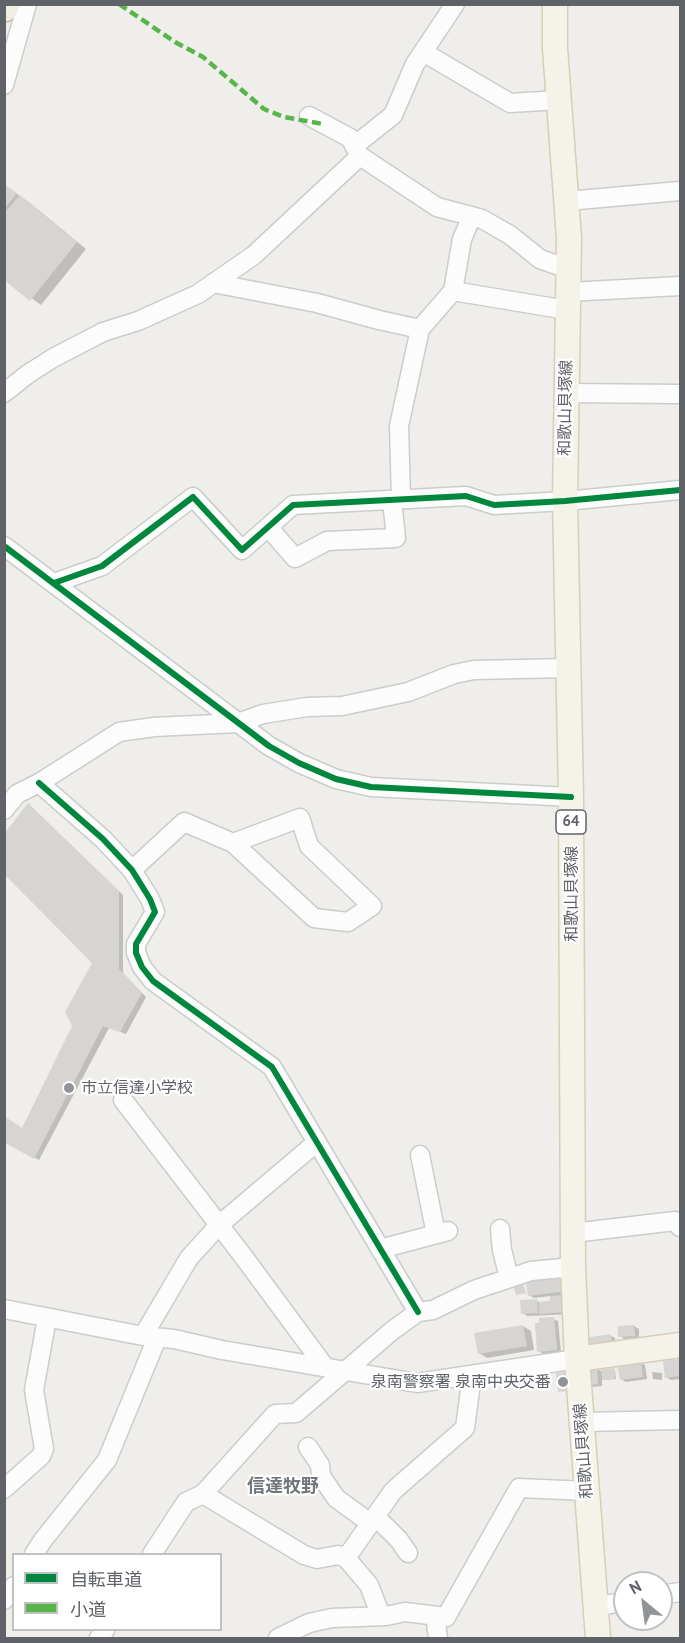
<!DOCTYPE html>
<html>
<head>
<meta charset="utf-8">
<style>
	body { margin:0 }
	#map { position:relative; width:685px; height:1643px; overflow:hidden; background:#efeeea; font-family:"PT Sans","Noto Sans JP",sans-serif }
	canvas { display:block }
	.frame { position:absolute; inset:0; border:6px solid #5f6368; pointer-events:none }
	.legend { position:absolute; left:12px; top:1553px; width:210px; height:78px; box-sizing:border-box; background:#fff; border:2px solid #bfc1c3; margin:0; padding:8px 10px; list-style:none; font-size:18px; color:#5f6368 }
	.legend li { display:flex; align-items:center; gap:12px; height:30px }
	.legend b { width:30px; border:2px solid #bfc1c3 }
	.north { position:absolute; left:613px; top:1571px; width:60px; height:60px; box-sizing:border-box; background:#fff; border:2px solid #bfc1c3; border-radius:50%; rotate:331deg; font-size:16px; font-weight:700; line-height:24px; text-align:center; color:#5f6368 }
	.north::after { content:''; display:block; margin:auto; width:21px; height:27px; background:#919496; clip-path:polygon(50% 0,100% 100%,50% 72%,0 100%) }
</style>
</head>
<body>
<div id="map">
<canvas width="685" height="1643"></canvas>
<div class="frame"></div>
<ul class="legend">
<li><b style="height:8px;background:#00873e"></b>自転車道</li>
<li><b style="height:8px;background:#58b549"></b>小道</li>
</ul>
<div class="north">N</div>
</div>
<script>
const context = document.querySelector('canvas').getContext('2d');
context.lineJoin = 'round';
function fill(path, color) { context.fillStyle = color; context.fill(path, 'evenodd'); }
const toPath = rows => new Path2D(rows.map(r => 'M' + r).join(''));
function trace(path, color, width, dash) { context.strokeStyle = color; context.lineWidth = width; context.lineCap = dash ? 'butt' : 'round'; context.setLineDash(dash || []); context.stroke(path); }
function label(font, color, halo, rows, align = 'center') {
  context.font = font + ' "PT Sans","Noto Sans JP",sans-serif'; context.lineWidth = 4.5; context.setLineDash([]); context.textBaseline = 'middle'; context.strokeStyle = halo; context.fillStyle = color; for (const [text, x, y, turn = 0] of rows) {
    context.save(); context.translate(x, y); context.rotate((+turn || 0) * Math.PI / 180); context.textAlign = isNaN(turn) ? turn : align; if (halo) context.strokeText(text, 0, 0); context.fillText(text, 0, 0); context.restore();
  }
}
const shadow = toPath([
	[4,185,30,203,86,249,41,305,4,278],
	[29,805,123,895,123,973,146,997,126,1034,109,1028,39,1160,4,1140,22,1130,74,1026,94,963],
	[527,1283,571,1293,561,1295,568,1299,573,1314,527,1316,523,1313,537,1301,541,1303,552,1302,551,1296,534,1298,529,1295],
	[553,1319,558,1321,561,1352,543,1354,539,1351,541,1324],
	[523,1326,531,1331,534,1350,487,1358,479,1353],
	[634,1326,639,1329,639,1338,624,1339,620,1336],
	[610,1335,615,1338,616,1348,591,1351],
	[680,1361,680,1379,671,1380,666,1377,665,1363],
	[640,1362,645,1365,647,1379,626,1382,621,1379],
	[597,1369,603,1372,614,1369,615,1371,616,1379,605,1380,602,1378,602,1386,591,1387,586,1384],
	[652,1372,662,1373,662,1380,653,1379]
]);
const building = toPath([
	[4,184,17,193,4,209],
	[20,195,77,242,30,301,4,280,4,213],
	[28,803,119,891,119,969,142,993,120,1032,103,1026,34,1159,4,1142,4,1116,22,1128,72,1026,65,1012,92,963,4,874,4,834],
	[565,1276,567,1291,528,1296,526,1281],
	[522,1279,526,1293,516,1295,512,1281],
	[564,1295,569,1312,539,1314,539,1302,550,1301,550,1296],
	[537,1299,538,1313,521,1314,520,1300],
	[554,1317,557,1350,537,1352,535,1323,539,1323,539,1318],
	[523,1325,527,1346,478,1354,474,1333],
	[634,1325,635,1336,618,1337,618,1326],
	[611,1334,612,1345,585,1349,583,1338],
	[680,1359,680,1376,665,1378,663,1361],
	[641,1361,643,1377,620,1380,617,1364],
	[597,1367,598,1384,585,1385,584,1368],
	[614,1368,615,1379,602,1380,601,1369],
	[567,1372,569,1391,558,1392,556,1373]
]);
const minor = toPath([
	[423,52,510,103,559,100],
	[4,85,27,4],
	[309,116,350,138,360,156,437,207,482,219,510,235,540,259,568,269],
	[354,146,393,115,415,64,455,4],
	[567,201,680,191],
	[213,283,317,303,379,320,420,329],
	[453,291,462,239,472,216],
	[568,292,680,286],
	[4,393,28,374,53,358,103,332,138,321,198,294,254,255,360,156],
	[566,393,680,394],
	[401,499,399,426,420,329,453,291,567,310],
	[268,527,295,558,327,541,396,538,392,500],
	[4,546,269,746,299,763,336,779,371,787,571,797],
	[54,583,102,566,193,497,242,550,293,505,466,496,494,505,565,501,680,490],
	[39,783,103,839,132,870,150,899,155,912,136,944,136,953,142,967,153,981,272,1067,418,1312],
	[4,810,17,794,39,783,119,732,154,727,238,723,263,714,307,707,342,706,408,692,454,674,474,670,567,668],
	[132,870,184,822,233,843,314,918,348,922,372,906,309,846,300,818,233,843],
	[123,1100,243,1256,325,1367],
	[420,1155,436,1234],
	[500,1229,502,1250,509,1278],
	[573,1233,675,1221,680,1227],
	[380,1249,448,1231],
	[4,1309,143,1336,174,1339,222,1350,417,1383,577,1359],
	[143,1336,189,1258,219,1225,317,1142],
	[582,1422,680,1420],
	[308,1447,320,1465,321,1476,336,1498,370,1523],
	[4,1489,41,1456,44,1449,34,1390,47,1318],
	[203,1494,275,1414,296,1413,393,1330,418,1312,433,1310,474,1290,531,1271,573,1267],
	[375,1516,399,1540,408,1553],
	[34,1554,43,1540,107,1460,157,1338],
	[152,1554,186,1502,203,1494,304,1555,317,1559,338,1555,346,1558,369,1585,381,1616],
	[346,1558,393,1491,465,1428,472,1375],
	[661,1595,680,1592],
	[4,1600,14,1586],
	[596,1606,625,1602],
	[435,1616,438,1638],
	[99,1638,105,1630],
	[278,1638,309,1623,332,1618,386,1616,405,1612,446,1617,519,1488,587,1491]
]);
const major = toPath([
	[555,4,555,48,569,238,565,501,571,797,573,1267,577,1359,598,1638],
	[577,1359,680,1345]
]);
const highway = toPath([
	[4,8,6,4]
]);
const quiet = toPath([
	[119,4,175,42,203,57,264,109,284,117,323,124]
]);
const cycleway = toPath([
	[4,546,269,746,299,763,336,779,371,787,571,797],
	[54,583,102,566,193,497,242,550,293,505,466,496,494,505,565,501,680,490],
	[39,783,103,839,132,870,150,899,155,912,136,944,136,953,142,967,153,981,272,1067,418,1312]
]);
const markers = [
	[69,1088,6,"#919496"],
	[563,1382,6,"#919496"]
];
const shields = [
	[571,822,30]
];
const shieldNames = [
	["64",571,822]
];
const streetNames = [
	["和歌山貝塚線",566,408,-89],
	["和歌山貝塚線",572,894,-90],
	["和歌山貝塚線",584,1451,-94]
];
const poiNames = [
	["市立信達小学校",81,1088],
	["泉南警察署 泉南中央交番",551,1382,"right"]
];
const neighbourhoodNames = [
	["信達牧野",283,1487]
];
fill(shadow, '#0003');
fill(building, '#d6d5d3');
trace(minor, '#cbcccc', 21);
trace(major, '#d7ceb8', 27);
trace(highway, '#c8b996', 30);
trace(minor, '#fdfcfc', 18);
trace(major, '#f4f2e9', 24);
trace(highway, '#f0ede3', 27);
trace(quiet, '#58b549', 4.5, [9, 4.5]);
trace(cycleway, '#00873e', 6);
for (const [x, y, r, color] of markers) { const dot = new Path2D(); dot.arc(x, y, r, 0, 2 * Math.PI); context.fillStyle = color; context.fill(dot); trace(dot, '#fff', 2); }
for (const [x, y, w] of shields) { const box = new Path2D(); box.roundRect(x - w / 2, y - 12, w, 24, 4.5); context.fillStyle = '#fff'; context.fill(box); trace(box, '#5f6368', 1.5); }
label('bold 15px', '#5f6368', null, shieldNames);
label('16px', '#5f6368', '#fff', streetNames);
label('16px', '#5f6368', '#fff', poiNames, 'left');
label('bold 18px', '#70757a', '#fff', neighbourhoodNames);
</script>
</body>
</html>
